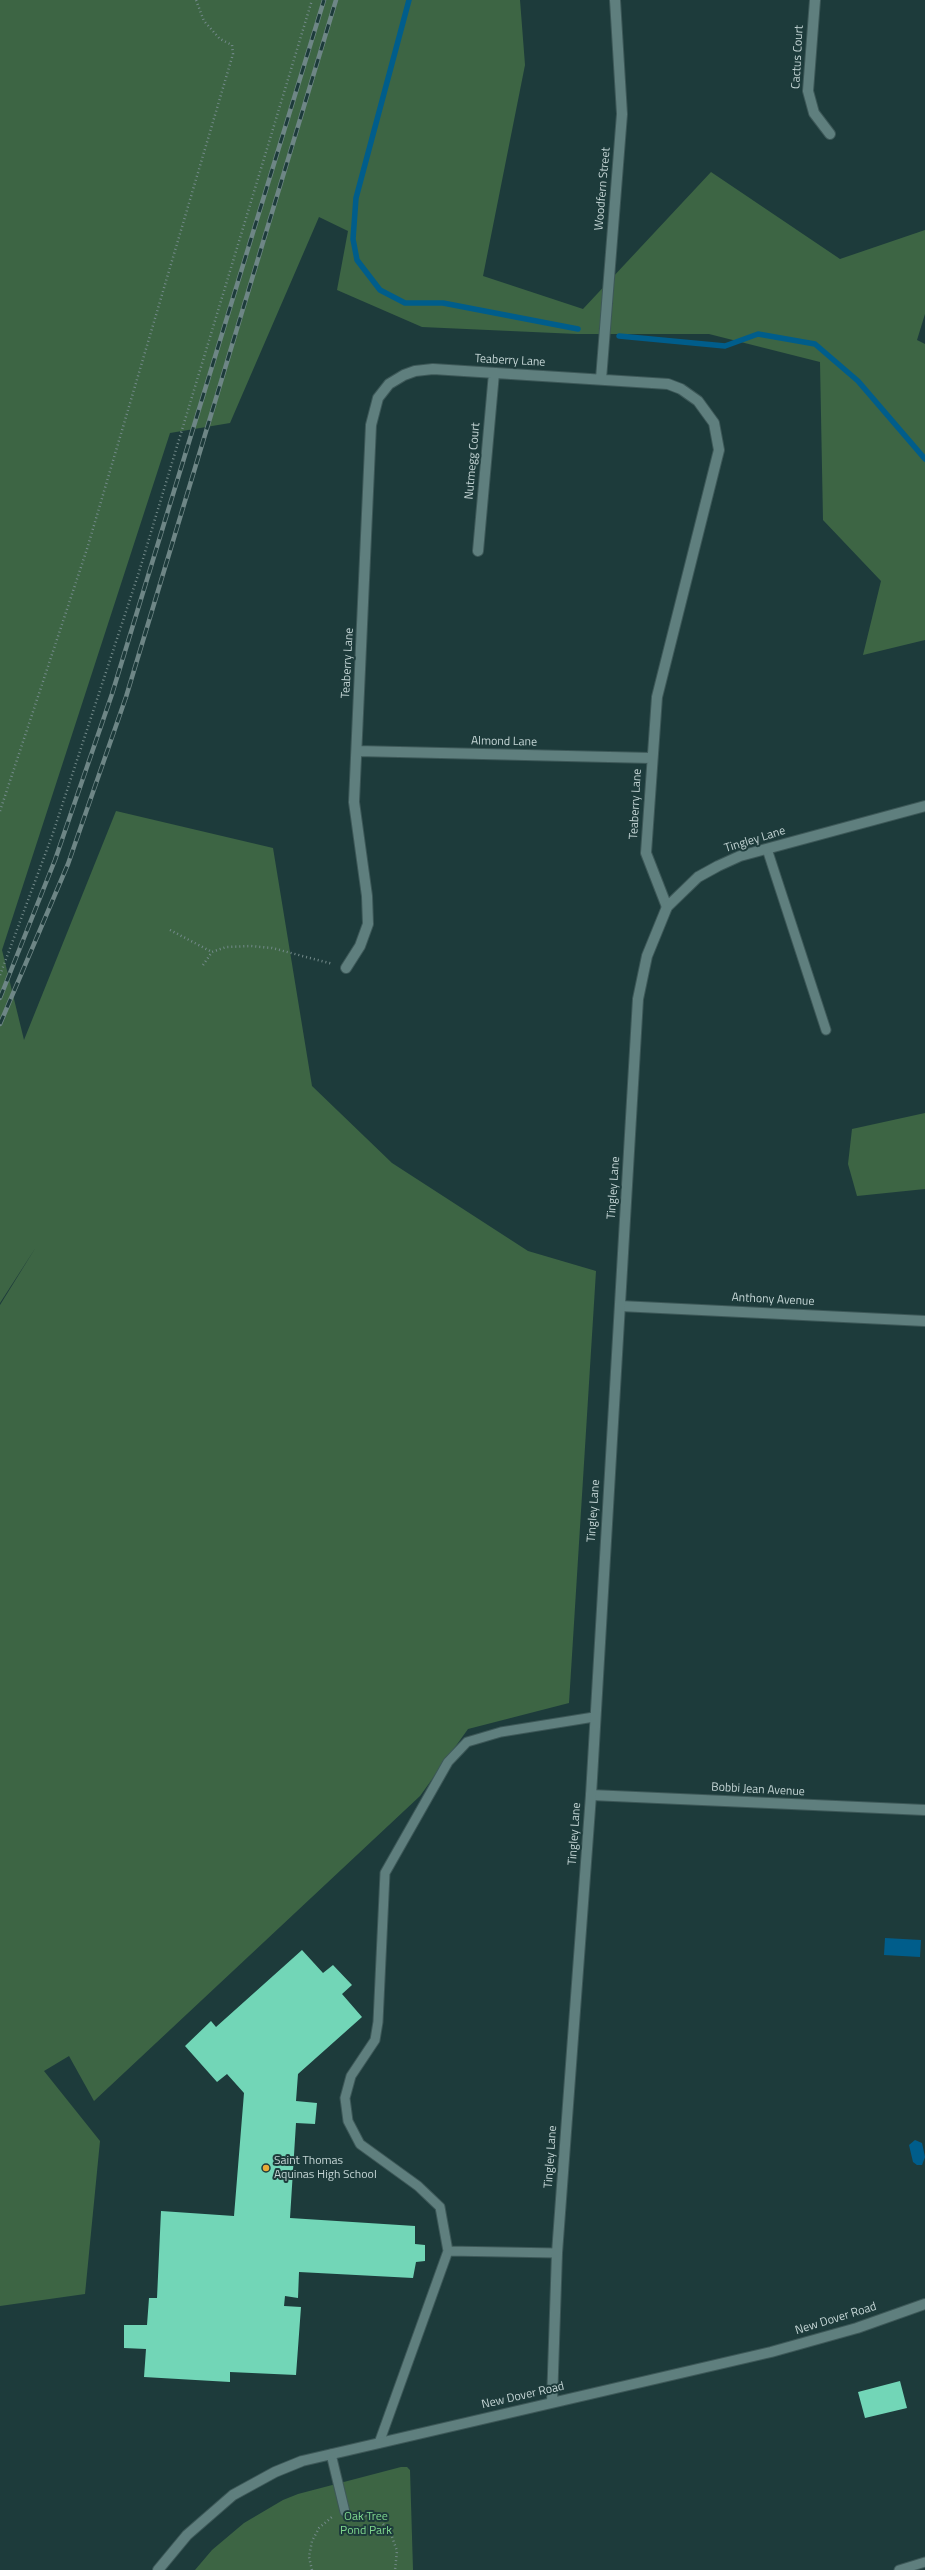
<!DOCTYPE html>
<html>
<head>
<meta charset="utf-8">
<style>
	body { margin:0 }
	canvas { display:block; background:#1d3b3b }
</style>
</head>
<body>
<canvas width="925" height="2570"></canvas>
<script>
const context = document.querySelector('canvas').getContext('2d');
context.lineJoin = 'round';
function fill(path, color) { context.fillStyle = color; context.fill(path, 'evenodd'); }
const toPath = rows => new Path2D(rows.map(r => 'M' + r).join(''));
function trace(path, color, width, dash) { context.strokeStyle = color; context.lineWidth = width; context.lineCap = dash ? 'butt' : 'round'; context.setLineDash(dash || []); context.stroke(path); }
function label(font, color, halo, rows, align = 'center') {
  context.font = font + ' "Titillium Web",sans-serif'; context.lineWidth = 4; context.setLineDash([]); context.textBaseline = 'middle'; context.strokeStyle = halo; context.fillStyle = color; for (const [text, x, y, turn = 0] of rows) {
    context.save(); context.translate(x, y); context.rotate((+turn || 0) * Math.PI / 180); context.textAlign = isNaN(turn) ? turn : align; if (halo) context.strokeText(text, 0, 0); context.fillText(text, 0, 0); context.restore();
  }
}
const green = toPath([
	[0,0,520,0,525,65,483,276,583,309,711,172,840,259,925,230,925,314,917,340,925,344,925,640,863,655,881,581,823,520,820,362,709,334,577,334,422,327,337,290,348,231,319,217,230,423,170,433,2,950,24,1040,116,811,273,848,312,1086,392,1163,528,1251,596,1271,569,1703,468,1729,420,1796,94,2101,69,2056,44,2071,100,2141,85,2294,0,2306,0,1305,36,1247,0,1303],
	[925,1113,925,1189,857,1196,848,1164,852,1129],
	[401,2467,407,2467,410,2470,413,2570,195,2570,212,2550,244,2523,283,2500,298,2494]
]);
const water = toPath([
	[885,1938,921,1940,920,1957,884,1955],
	[915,2140,922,2143,925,2157,922,2165,917,2165,913,2162,909,2145]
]);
const stream = toPath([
	[409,0,356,198,353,239,357,260,380,290,405,303,443,303,578,329],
	[619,336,725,346,758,334,815,344,858,381,925,459]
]);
const building = toPath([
	[302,1950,323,1973,333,1965,352,1985,342,1994,362,2017,298,2074,296,2101,317,2103,315,2124,296,2123,290,2218,415,2226,415,2244,425,2245,425,2261,416,2262,413,2278,299,2272,298,2298,285,2296,284,2306,301,2307,296,2375,230,2372,230,2382,144,2377,146,2349,124,2348,124,2325,147,2325,149,2298,157,2298,161,2211,234,2216,244,2093,227,2074,217,2082,185,2046,211,2021,216,2027],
	[900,2381,907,2408,865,2418,858,2392]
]);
const path = toPath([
	[0,811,87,549,233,54,232,45,220,39,204,21,196,0],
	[170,930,212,952],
	[203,965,212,952,226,947,251,946,272,948,333,964],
	[0,975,52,836,139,572,312,0],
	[358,2513,380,2520,391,2534,397,2551,395,2570],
	[312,2570,309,2557,312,2541,319,2528,332,2517]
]);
const service = toPath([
	[767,849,826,1030],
	[448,2251,557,2253],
	[379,2443,448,2251,440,2207,418,2186,360,2144,348,2121,345,2098,351,2076,375,2040,378,2022,385,1873,448,1762,467,1742,501,1732,594,1717],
	[331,2454,345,2512],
	[899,2570,925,2562]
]);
const minor = toPath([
	[815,0,808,91,814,113,830,134],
	[601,379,622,114,615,0],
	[478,551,494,373],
	[357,751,651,758],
	[346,968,360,946,368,924,367,896,354,802,371,425,378,398,389,384,404,375,415,371,433,369,668,384,681,389,698,401,714,423,719,450,657,697,646,853,667,907],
	[620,1306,925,1321],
	[591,1795,925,1810]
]);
const tertiary = toPath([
	[552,2402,557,2253,591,1795,638,999,647,956,667,907,698,877,718,866,740,856,925,806],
	[158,2570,187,2535,233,2495,275,2472,302,2461,771,2352,857,2328,925,2304]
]);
const rail = toPath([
	[0,998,55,860,112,694,324,0],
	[0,1024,68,864,126,697,336,0]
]);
const markers = [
	[266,2168,4,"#e8ab37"]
];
const streetNames = [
	["Cactus Court",798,57,-87],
	["Woodfern Street",603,189,-85],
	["Teaberry Lane",510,361,3],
	["Nutmegg Court",473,461,-85],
	["Teaberry Lane",348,663,-87],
	["Almond Lane",504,742,1],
	["Teaberry Lane",636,804,-87],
	["Tingley Lane",755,840,-17],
	["Tingley Lane",614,1188,-86],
	["Anthony Avenue",773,1300,3],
	["Tingley Lane",594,1511,-86],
	["Bobbi Jean Avenue",758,1790,3],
	["Tingley Lane",575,1834,-86],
	["Tingley Lane",551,2157,-86],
	["New Dover Road",836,2319,-17],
	["New Dover Road",523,2396,-13]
];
const poiNames = [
	["Saint Thomas",274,2161],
	["Aquinas High School",274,2175]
];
const parkNames = [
	["Oak Tree",366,2517],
	["Pond Park",366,2531]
];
fill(green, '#3d6544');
fill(water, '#005d8b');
trace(stream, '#005d8b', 5.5);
fill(building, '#72d6b7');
trace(service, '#3d5858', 11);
trace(minor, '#3d5858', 12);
trace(tertiary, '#3d5858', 12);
trace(path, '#738a8a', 2.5, [1, 3]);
trace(service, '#5f7f7e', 9);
trace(minor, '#5f7f7e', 10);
trace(tertiary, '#5f7f7e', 10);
trace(rail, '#6e8686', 4.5);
trace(rail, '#1d3b3b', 3, [9]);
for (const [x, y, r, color] of markers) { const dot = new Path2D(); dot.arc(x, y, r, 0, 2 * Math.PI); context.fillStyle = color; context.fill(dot); trace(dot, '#1d3b3b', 1.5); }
label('12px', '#c4d5d5', '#1d3b3b', streetNames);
label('12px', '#c4d5d5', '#1d3b3b', poiNames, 'left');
label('12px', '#7fd88e', '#1d3b3b', parkNames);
</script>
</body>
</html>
